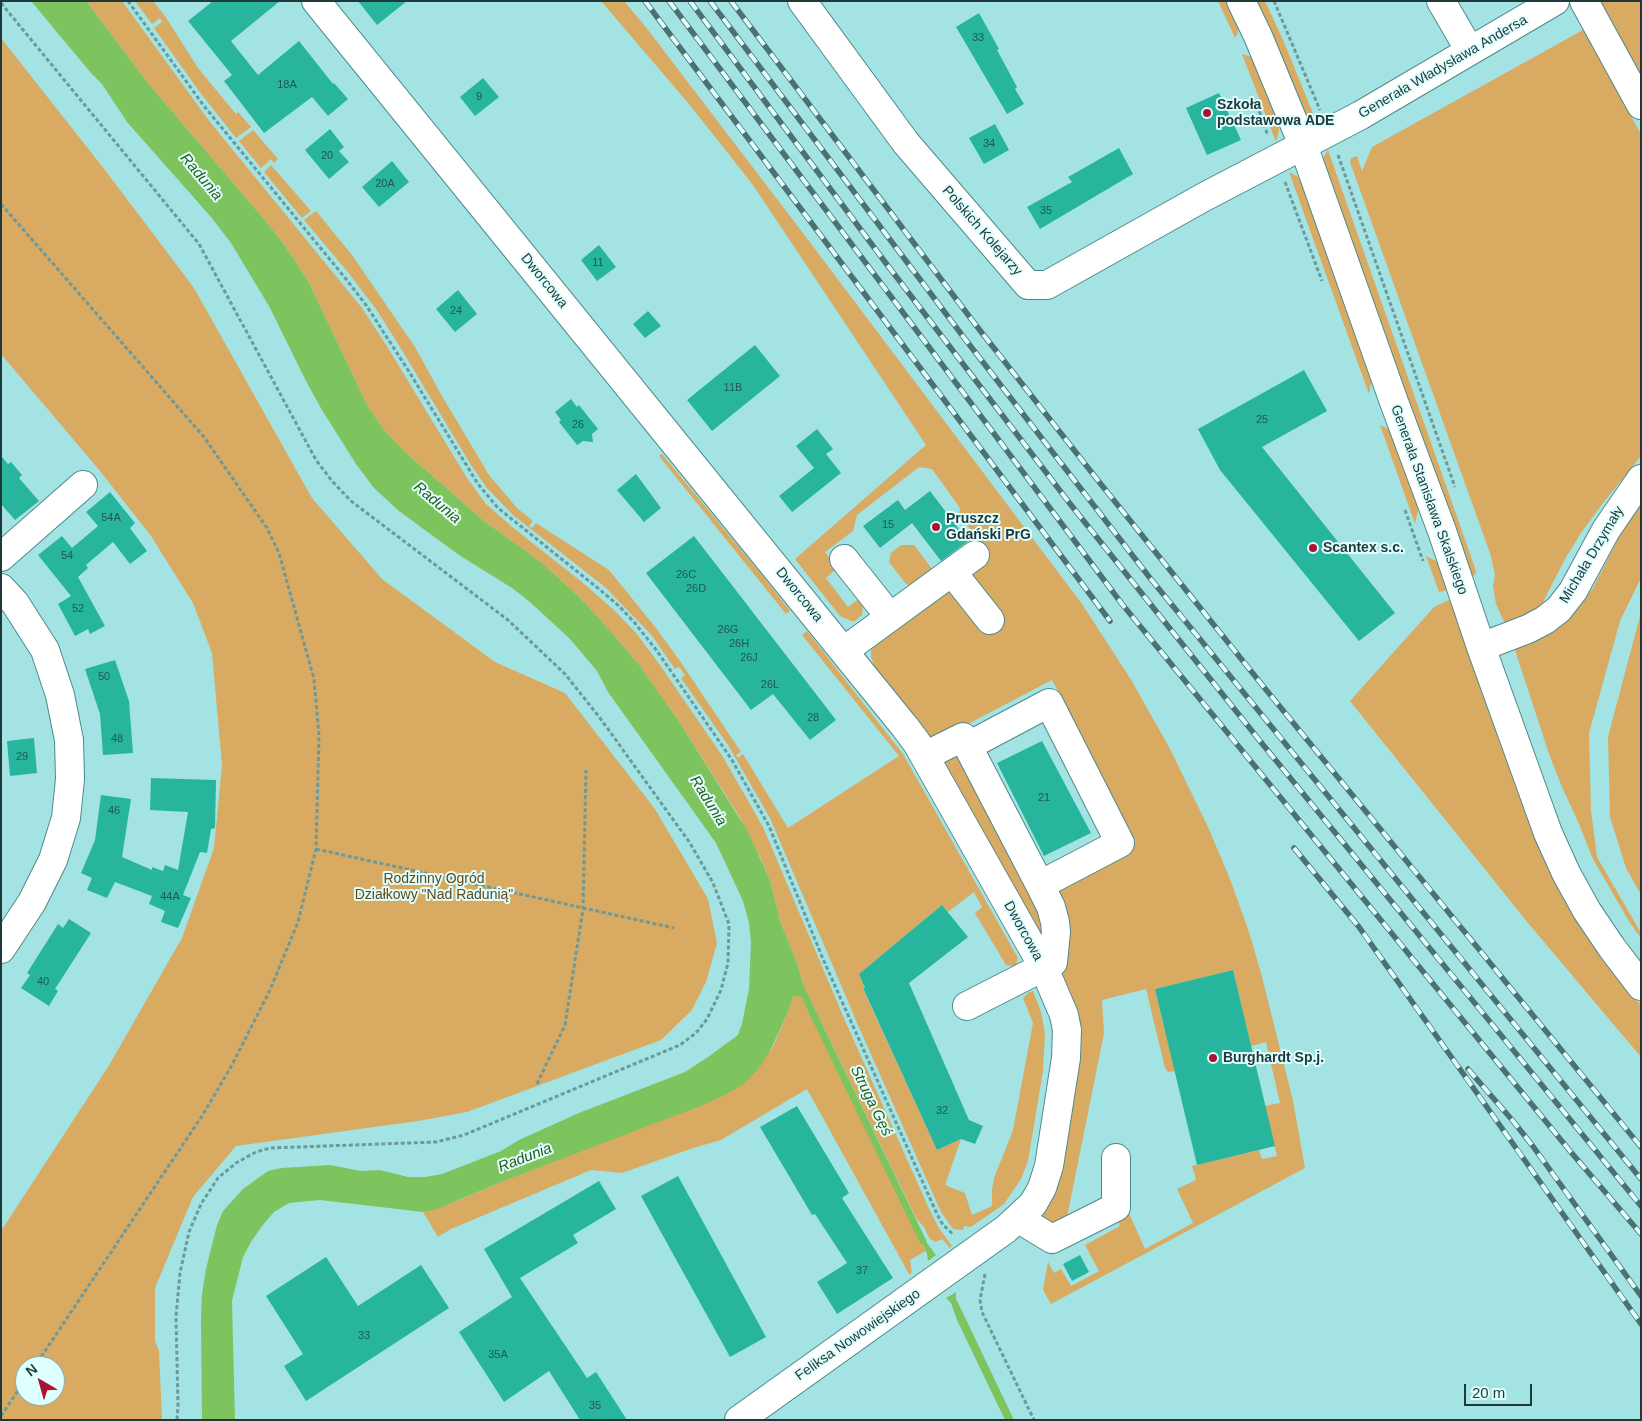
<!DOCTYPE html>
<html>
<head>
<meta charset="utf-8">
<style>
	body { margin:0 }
	#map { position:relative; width:1642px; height:1421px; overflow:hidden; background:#a4e3e4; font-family:Arial,sans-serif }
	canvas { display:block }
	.frame { position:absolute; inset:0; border:2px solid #1f3839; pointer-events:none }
	.north { position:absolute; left:15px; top:1356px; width:50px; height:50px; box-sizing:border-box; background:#dffefe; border:1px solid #92afaf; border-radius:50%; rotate:322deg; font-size:14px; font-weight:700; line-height:20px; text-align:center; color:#1f3839 }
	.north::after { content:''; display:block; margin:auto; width:18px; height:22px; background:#aa1335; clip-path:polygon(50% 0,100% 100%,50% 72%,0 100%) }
	.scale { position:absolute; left:1464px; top:1384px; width:68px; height:22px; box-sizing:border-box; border:2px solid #1f3839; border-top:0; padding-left:6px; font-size:15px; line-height:18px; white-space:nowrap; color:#1f3839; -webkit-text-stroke:4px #dffefe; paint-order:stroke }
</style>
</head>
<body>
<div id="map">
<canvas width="1642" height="1421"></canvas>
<div class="frame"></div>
<div class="north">N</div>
<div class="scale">20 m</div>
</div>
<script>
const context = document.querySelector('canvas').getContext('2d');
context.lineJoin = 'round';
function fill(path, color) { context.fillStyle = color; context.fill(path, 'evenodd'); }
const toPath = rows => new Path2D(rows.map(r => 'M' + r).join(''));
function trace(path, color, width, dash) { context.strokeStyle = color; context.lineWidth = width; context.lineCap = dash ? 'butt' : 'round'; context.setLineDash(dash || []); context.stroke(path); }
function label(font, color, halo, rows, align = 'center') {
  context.font = font + ' Arial,sans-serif'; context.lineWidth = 4; context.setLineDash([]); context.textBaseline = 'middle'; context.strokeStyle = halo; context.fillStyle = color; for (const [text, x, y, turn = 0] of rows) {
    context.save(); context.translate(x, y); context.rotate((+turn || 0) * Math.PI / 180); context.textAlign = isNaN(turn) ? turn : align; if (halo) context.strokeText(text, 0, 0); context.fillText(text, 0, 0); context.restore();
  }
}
const green = toPath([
	[86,1,122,1,210,122,362,308,388,348,467,478,486,504,511,526,583,583,614,610,636,633,660,665,723,757,763,827,846,1023,931,1213,939,1228,952,1246,950,1248,942,1239,936,1242,930,1239,924,1227,916,1218,802,982,798,966,780,921,770,880,761,859,739,816,680,723,640,666,599,618,578,596,542,563,484,521,406,453,385,431,368,407,309,283,292,256,273,230,148,83],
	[135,1,153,1,165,16,198,68,236,114,238,112,251,127,236,138,199,91,154,28,162,22,160,18,152,24],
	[601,1,624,1,645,26,809,241,1082,604,1130,678,1169,747,1208,827,1230,879,1249,932,1261,973,1293,1101,1305,1168,1051,1304,1043,1290,1048,1262,1054,1273,1061,1269,1071,1286,1099,1271,1085,1245,1120,1226,1117,1219,1129,1213,1145,1249,1193,1223,1177,1189,1196,1180,1192,1166,1259,1150,1262,1159,1277,1156,1265,1106,1280,1103,1266,1042,1251,1046,1233,970,1155,989,1175,1071,1168,1072,1165,1068,1146,989,1102,1000,1104,1033,1067,1217,1059,1229,1042,1218,1052,1198,1059,973,1054,899,1062,881,1136,842,1052,680,947,735,927,739,873,669,875,667,871,657,871,648,937,593,971,584,971,567,989,554,959,514,960,508,932,469,919,467,857,515,853,531,825,552,836,567,835,570,826,578,848,607,857,600,860,600,863,605,862,615,855,621,851,621,840,616,795,559,926,445,753,185,689,104],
	[1218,1,1228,1,1239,25,1238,32,1235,38],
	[1253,1,1265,1,1284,42,1316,121,1302,113],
	[1599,1,1641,1,1641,76],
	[1583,30,1641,134,1641,456,1603,503,1581,533,1565,559,1541,606,1532,615,1506,626,1496,604,1493,586,1495,575,1491,556,1350,162,1351,158,1357,156,1362,171,1372,147],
	[1,38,105,170,194,288,312,498,382,579,495,662,565,693,655,809,708,899,717,943,706,982,692,1010,661,1040,467,1112,418,1121,236,1146,193,1197,155,1288,155,1341,159,1351,162,1420,1,1420,1,1231,108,1067,182,938,214,848,222,765,212,653,193,603,151,536,100,471,1,354],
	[25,1366,55,1366,55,1396,25,1396],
	[1242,54,1252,57,1256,62,1279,118,1279,130,1276,142],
	[253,130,278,159,274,163,271,159,261,168,239,141],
	[1328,150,1475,568,1476,574,1469,578,1323,171,1323,158],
	[271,165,311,211,302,218,264,172],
	[1289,172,1298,177,1304,184,1372,377,1369,394],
	[316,211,352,255,415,347,442,396,489,475,517,508,533,521,529,526,532,528,536,523,609,570,656,628,680,661,741,752,736,755,738,758,743,754,788,828,899,756,802,635,807,631,903,754,1018,958,1016,965,1013,966,1006,965,975,913,982,907,974,892,948,912,942,905,859,974,865,988,863,989,937,1150,961,1139,945,1185,965,1193,972,1215,992,1206,992,1189,994,1178,1013,1130,1033,1023,1023,998,1029,992,1033,991,1041,1012,1045,1034,1043,1071,1028,1161,1021,1179,1004,1204,971,1227,964,1226,963,1230,953,1229,941,1212,858,1025,770,818,728,745,681,678,685,675,679,667,675,669,653,637,639,622,605,587,513,515,487,488,471,465,400,347,376,309,347,271,304,220],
	[1380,425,1387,428,1393,434,1419,505,1415,524],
	[662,454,766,580,790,611,786,614,659,456],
	[1641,499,1641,578,1620,621,1589,733,1591,810,1597,857,1641,933,1641,938,1630,923,1593,859,1579,824,1562,787,1549,754,1515,650,1558,628,1568,620,1578,609,1593,588,1627,522],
	[901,545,914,545,932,569,931,572,911,586,906,584,889,562,891,553],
	[1426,556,1438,562,1448,590,1439,592],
	[1451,599,1629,991,1641,1005,1641,1057,1528,923,1350,701,1434,607],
	[1641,612,1641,895,1626,868,1610,817,1608,737],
	[958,752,1043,911,1047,953,939,758],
	[796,996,800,996,802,999,926,1251,910,1260,912,1273,909,1274,807,1089,721,1140,693,1148,622,1173,591,1170,451,1229,438,1237,423,1212,459,1200,501,1182,725,1095,772,1049,787,1014,793,997]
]);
const water = toPath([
	[31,1,86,1,148,83,273,230,292,256,309,283,368,407,385,431,406,453,484,521,542,563,578,596,599,618,640,666,680,723,748,832,770,880,780,921,798,966,802,982,926,1240,927,1243,936,1255,928,1261,927,1254,923,1244,920,1243,802,999,800,996,796,996,793,997,787,1014,771,1049,760,1067,745,1083,725,1095,703,1105,501,1182,437,1209,423,1212,320,1200,289,1203,274,1212,262,1226,251,1242,243,1257,232,1301,235,1420,202,1420,201,1318,202,1294,206,1269,217,1225,223,1211,243,1189,268,1171,281,1168,330,1165,361,1171,380,1170,408,1177,425,1177,442,1174,501,1151,519,1140,579,1113,685,1072,708,1057,738,1035,742,1024,749,989,751,942,749,923,743,901,716,843,608,692,597,671,570,639,530,602,512,588,459,555,399,511,374,488,356,464,322,410,307,383,269,306,231,243,211,217,127,122,102,84,91,73],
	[956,1292,956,1299,962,1311,1014,1420,1005,1420,957,1320,951,1303,946,1298]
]);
const building = toPath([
	[213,1,280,1,231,41,258,75,299,41,333,84,334,83,348,99,328,116,312,97,264,133,224,81,232,75,188,21],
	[358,1,407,1,377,25],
	[979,13,999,49,997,50,1017,87,1015,89,1024,104,1007,114,956,27],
	[483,78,499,97,475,116,460,97],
	[1219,93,1241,140,1207,155,1186,108],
	[995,124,1009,150,984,164,969,138],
	[330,129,344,147,339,151,349,162,329,179,305,150],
	[1119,148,1133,174,1040,229,1027,207,1072,182,1068,177],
	[392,161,409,182,379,207,362,187],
	[599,245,616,267,597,281,581,260],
	[458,290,477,314,455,332,436,309],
	[648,311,661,326,645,338,633,324],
	[755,345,780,376,712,431,687,400],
	[1304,370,1327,411,1262,447,1395,613,1359,641,1220,470,1198,429],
	[571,399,577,407,579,405,598,429,592,434,593,442,583,441,577,445,559,422,561,420,555,412],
	[817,429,833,449,826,454,841,473,792,512,779,496,814,468,796,446],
	[1,456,8,464,11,462,22,475,19,478,39,501,15,520,1,504],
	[636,474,661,508,644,522,617,490],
	[930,491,968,541,941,561,912,523,880,548,863,526,898,500,905,510],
	[110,492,135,523,130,528,147,551,130,564,113,542,86,565,88,568,78,577,105,626,90,634,88,629,75,636,58,604,71,596,38,555,62,536,72,548,98,526,86,512],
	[694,536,836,720,810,740,773,694,751,710,646,573],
	[115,660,129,701,133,753,103,755,100,714,85,669],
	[34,738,37,773,10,776,7,741],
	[1042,741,1091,833,1044,856,997,763],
	[151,778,216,780,215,828,211,829,207,853,200,852,183,895,191,898,178,928,161,922,165,911,149,904,152,896,115,882,107,898,87,890,92,878,81,873,95,840,101,795,131,799,122,857,152,870,152,867,163,871,165,865,178,870,188,812,150,810],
	[942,905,968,937,909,983,969,1120,983,1126,975,1144,961,1139,937,1150,863,988,865,988,859,974],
	[69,919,91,933,55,989,58,991,49,1006,21,988,30,975,27,973,58,924,63,928],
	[1233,970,1275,1146,1197,1165,1155,989],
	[797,1106,849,1193,842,1198,893,1278,837,1314,817,1282,847,1263,815,1214,812,1215,760,1127],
	[678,1176,766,1337,730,1357,641,1196],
	[599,1181,616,1209,573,1235,578,1243,520,1278,587,1378,596,1372,627,1420,580,1420,549,1371,504,1402,459,1332,512,1297,484,1249],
	[1080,1255,1089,1272,1072,1281,1063,1264],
	[326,1257,358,1306,421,1265,449,1308,306,1401,284,1366,303,1354,266,1296]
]);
const path = toPath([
	[128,1,204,106,346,279,366,305,408,370,478,484,498,508,599,589,619,606,634,622,657,651,732,760,769,826,823,959,937,1214,943,1225,954,1235],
	[1274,1,1320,110],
	[1,3,199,244,316,460,332,481,351,501,508,620,565,674,600,718,690,843,713,883,729,924,728,963,721,990,707,1019,696,1033,680,1045,464,1135,436,1142,270,1148,256,1152,236,1163,218,1178,201,1204,189,1232,180,1273,176,1317,178,1406,177,1420],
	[1255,99,1268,136],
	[1338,155,1455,487],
	[1285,182,1322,281],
	[1,204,204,437,267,528,279,553,314,679,319,735,316,849,298,922,270,990,232,1065,202,1116,35,1366],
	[1405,510,1423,561],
	[316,849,674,928],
	[537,1084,565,1025,583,909,586,770],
	[985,1274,980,1300,982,1312,1034,1420],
	[1,1416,25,1380]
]);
const minor = toPath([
	[316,1,905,727,917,743,1044,968,1064,1015,1067,1030,1066,1058,1049,1166,1042,1188,1033,1204,1006,1229,739,1420],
	[802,1,906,143,1028,285,1047,285,1204,197,1361,115,1555,1],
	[1241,1,1258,36,1303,145,1394,402,1442,531,1481,647,1548,833,1566,873,1587,911,1612,948,1641,986],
	[1441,1,1470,51],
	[1584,1,1641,105],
	[1,557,83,485],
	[844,559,890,617],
	[952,572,990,620],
	[1,588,15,603,45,650,60,695,69,740,70,779,66,818,53,860,32,902,1,949],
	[1481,647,1528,629,1545,620,1559,609,1573,591,1606,530,1641,479],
	[845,650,975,555],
	[968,746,1049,703,1120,843,1040,885],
	[925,756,963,737,1040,885,1051,907,1055,922,1056,932,1053,962,967,1006],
	[1019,1219,1052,1239,1116,1207,1116,1158]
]);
const rail = toPath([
	[645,1,1110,621],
	[669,1,1122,604,1570,1151,1641,1234],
	[690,1,885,262,1071,505,1260,741,1641,1206],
	[710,1,965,339,1150,578,1641,1179],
	[731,1,975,324,1100,483,1263,686,1641,1147],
	[1294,848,1359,927,1641,1324],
	[1468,1069,1513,1121,1532,1145,1641,1296]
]);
const markers = [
	[1207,113,5,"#aa1335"],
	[936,527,5,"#aa1335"],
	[1313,548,5,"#aa1335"],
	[1213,1058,5,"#aa1335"]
];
const numberNames = [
	["33",978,38],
	["18A",287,85],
	["9",479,97],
	["34",989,144],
	["20",327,156],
	["20A",385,184],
	["35",1046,211],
	["11",598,263],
	["24",456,311],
	["11B",733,388],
	["25",1262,420],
	["26",578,425],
	["54A",111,518],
	["15",888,525],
	["54",67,556],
	["26C",686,575],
	["26D",696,589],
	["52",78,609],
	["26G",728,630],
	["26H",739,644],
	["26J",749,658],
	["50",104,677],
	["26L",770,685],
	["28",813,718],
	["48",117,739],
	["29",22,757],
	["21",1044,798],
	["46",114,811],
	["44A",170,897],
	["40",43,982],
	["32",942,1111],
	["37",862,1271],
	["33",364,1336],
	["35A",498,1355],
	["35",595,1406]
];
const streetNames = [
	["Generała Władysława Andersa",1443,67,-30],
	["Polskich Kolejarzy",982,231,49],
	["Dworcowa",544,281,51],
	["Generała Stanisława Skalskiego",1429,500,70],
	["Michała Drzymały",1592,555,-59],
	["Dworcowa",799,595,51],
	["Dworcowa",1023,931,61],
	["Feliksa Nowowiejskiego",858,1335,-35]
];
const poiNames = [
	["Szkoła",1217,105],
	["podstawowa ADE",1217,121],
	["Pruszcz",946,519],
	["Gdański PrG",946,535],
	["Scantex s.c.",1323,548],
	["Burghardt Sp.j.",1223,1058]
];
const parkNames = [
	["Rodzinny Ogród",434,879],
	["Działkowy \"Nad Radunią\"",434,895]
];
const waterNames = [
	["Radunia",201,177,50],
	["Radunia",437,503,40],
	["Radunia",708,801,58],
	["Struga Gęś",871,1101,64],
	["Radunia",525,1158,-21]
];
fill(green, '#d9aa61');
fill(water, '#7dc35e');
fill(building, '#27b69d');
trace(minor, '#4d8a8b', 30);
trace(path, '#6c9a9b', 3, [4, 2.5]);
trace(minor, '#fff', 28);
trace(rail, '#4c7172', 5.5);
trace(rail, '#dffefe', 4, [11]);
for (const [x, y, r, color] of markers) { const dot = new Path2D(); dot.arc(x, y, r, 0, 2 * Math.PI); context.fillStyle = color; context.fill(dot); trace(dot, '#dffefe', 2); }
label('11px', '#215852', null, numberNames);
label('14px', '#1f3839', '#dffefe', streetNames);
label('bold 14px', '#1f3839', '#dffefe', poiNames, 'left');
label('14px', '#644819', '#dffefe', parkNames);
label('italic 15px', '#2c5915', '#dffefe', waterNames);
</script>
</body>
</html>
